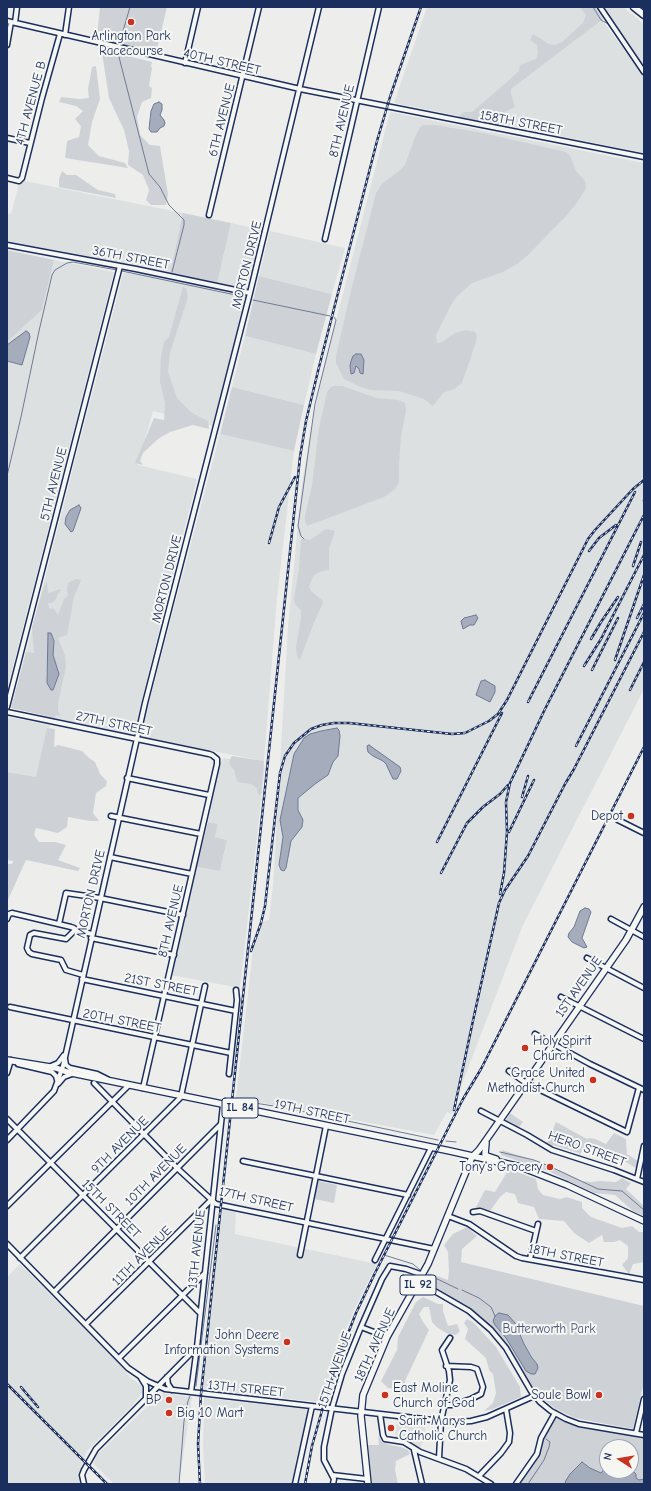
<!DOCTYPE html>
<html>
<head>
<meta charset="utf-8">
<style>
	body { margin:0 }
	#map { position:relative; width:651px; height:1491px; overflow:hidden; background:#edeeec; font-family:"Comic Neue",sans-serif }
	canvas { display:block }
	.frame { position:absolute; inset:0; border:8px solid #1b2f5e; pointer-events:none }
	.north { position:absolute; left:599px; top:1439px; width:40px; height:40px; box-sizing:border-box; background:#f6f6f2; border:1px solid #9ea6b7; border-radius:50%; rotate:282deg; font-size:11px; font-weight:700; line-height:16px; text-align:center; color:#1b2f5e }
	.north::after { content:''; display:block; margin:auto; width:14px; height:18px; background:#c8321e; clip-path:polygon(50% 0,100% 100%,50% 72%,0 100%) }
</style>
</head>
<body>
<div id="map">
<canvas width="651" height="1491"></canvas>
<div class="frame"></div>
<div class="north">N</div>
</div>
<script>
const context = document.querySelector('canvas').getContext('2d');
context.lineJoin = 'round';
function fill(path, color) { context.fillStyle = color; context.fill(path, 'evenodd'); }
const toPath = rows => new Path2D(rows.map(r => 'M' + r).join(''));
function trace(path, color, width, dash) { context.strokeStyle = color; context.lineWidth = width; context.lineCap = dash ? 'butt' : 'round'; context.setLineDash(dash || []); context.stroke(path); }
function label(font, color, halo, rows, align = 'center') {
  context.font = font + ' "Comic Neue",sans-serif'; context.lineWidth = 4; context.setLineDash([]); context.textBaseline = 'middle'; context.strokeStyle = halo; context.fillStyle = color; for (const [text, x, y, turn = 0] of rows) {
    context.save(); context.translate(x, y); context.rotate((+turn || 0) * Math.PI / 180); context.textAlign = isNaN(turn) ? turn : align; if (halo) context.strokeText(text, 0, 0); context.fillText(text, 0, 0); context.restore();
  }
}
const built = toPath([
	[427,7,595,7,602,20,644,77,644,153,394,103],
	[604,7,623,7,644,24,644,66],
	[390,112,644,163,644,689,523,925,460,1089,452,1114,447,1112,434,1135,236,1098,253,950,263,922,269,920,273,885,288,627,302,483,319,386],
	[20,180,183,213,170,273,55,250,7,242,7,213,11,214],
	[231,223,263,230,249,286,243,289,217,284],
	[270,231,345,248,332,294,259,276],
	[54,260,114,272,7,690,7,342,42,310],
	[127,271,241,294,245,299,213,426,153,411,138,465,197,479,134,731,129,735,55,718,64,660,26,652,123,274],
	[245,336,316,354,304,405,232,387],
	[220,434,294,451,277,598,264,761,151,739,144,737,142,733,142,729],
	[7,717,50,725,39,778,7,772],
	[224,758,265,765,240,988,171,975,197,867,220,871,227,840,215,837,218,824,208,822,219,764],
	[222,1209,236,1212,235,1234,377,1264,356,1306,338,1347,321,1402,203,1391],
	[20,1264,112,1356,130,1377,142,1386,143,1392,131,1407,87,1451,81,1466,80,1484,7,1484,7,1277],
	[161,1393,192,1397,179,1484,114,1484,93,1463,97,1455],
	[204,1398,306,1409,308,1413,296,1460,292,1484,205,1484,203,1447],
	[397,1419,426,1422,424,1440,419,1450,406,1441,395,1439]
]);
const green = toPath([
	[100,7,167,7,156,53,106,41,97,37],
	[580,7,595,7,603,19,511,89,511,94,515,107,505,112,501,123,498,125,458,117,464,112,472,112,507,82,519,71,520,65,536,59,538,53,537,45,530,40,533,34,549,44,554,45,562,42,583,23,586,15],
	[108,51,152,62,151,66,152,68,149,86,152,88,151,98,142,102,137,117,140,135,150,145,160,146,168,194,166,205,151,205,146,200,149,190,143,175,128,165,129,151,124,130,109,98,102,53],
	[96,66,100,99,92,122,88,145,99,156,125,163,128,168,65,158,67,141,79,137,81,126,75,119,83,111,76,106,59,102,61,97,79,99,89,98,88,89,92,67],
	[424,125,435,125,483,133,566,152,570,156,576,171,585,181,586,185,585,190,576,204,567,215,528,255,517,264,503,272,472,283,457,296,451,305,436,335,437,343,442,342,455,333,466,330,475,332,477,336,476,342,462,383,454,389,443,393,433,406,424,399,399,391,370,390,358,386,344,379,336,363,336,356,349,299,376,193,382,184,400,170,405,165,415,137,420,127],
	[361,354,364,360,363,374,357,367,355,368],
	[62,171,67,175,76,175,98,190,115,194,116,198,59,187,59,179],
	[183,213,231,223,217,284,170,273],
	[7,250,54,260,42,310,7,342],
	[259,276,332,294,316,354,245,336],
	[183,287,186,288,188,297,170,353,168,372,177,398,192,413,208,421,209,429,193,425,170,432,158,439,143,453,140,461,143,465,135,463,154,418,164,420,165,403,160,382,161,356,164,342,169,337],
	[334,386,342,386,377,398,398,400,405,403,406,411,401,436,399,464,399,482,395,489,384,497,307,526,305,521,305,516,312,485,319,428,327,392,331,387],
	[232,387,304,405,294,451,220,434],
	[326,529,335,531,329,549,329,570,319,572,314,575,311,581,309,587,311,591,323,601,322,605,313,625,301,657,299,660,297,655,296,646,301,618,301,610,295,604,294,599,299,569,301,540,302,539,310,540],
	[76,579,81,580,74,597,67,635,58,638,65,656,66,667,58,703,58,711,61,716,56,715,55,718,11,708,26,652,34,653,32,627,44,586,47,582,48,593,61,589,61,591,58,593,56,599,52,603,48,603,49,608,54,609,58,615,64,599,68,596,67,589,68,583],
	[47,728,55,729,54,747,58,745,82,751,89,758,95,762,100,774,107,781,106,786,96,793,93,813,99,821,90,821,68,817,67,827,58,833,36,828,34,835,39,842,55,842,66,845,58,860,80,868,78,871,26,860,7,902,7,864,12,864,13,861,7,860,7,772,36,777],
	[232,756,264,761,261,795,258,794,257,788,251,784,238,782,237,781,234,770,229,764,230,759],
	[208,822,218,824,215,837,227,840,220,871,197,867],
	[510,1113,523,1122,519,1127,506,1120],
	[556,1122,587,1139,589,1138,595,1139,606,1144,614,1133,626,1139,627,1154,638,1161,636,1168,624,1161,610,1151,596,1145,586,1147,585,1145,579,1156,579,1153,553,1145,551,1148,546,1145],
	[502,1150,548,1165,582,1181,591,1182,600,1181,616,1182,622,1178,631,1183,626,1189,644,1206,644,1216,633,1211,615,1195,594,1193,548,1171,501,1155],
	[509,1169,536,1179,538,1189,543,1195,560,1199,567,1197,582,1202,582,1208,591,1217,622,1228,632,1226,639,1232,644,1232,644,1262,633,1264,629,1274,622,1265,628,1258,628,1246,620,1240,614,1242,604,1242,602,1235,589,1243,574,1233,564,1221,539,1219,534,1207,518,1203,515,1194,506,1192,500,1197,490,1211,475,1209,485,1190,495,1192],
	[318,1181,337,1185,334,1203,314,1199],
	[467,1227,477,1236,462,1249,461,1262,644,1306,644,1382,633,1429,575,1418,556,1409,539,1396,526,1380,513,1357,494,1330,475,1312,426,1281,429,1273,448,1280,449,1271,448,1252,444,1245,453,1234],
	[423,1297,438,1304,443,1304,443,1311,448,1326,457,1324,460,1331,456,1335,448,1334,438,1328,432,1322,429,1307,424,1307,419,1314,423,1322,429,1330,405,1381,405,1385,414,1392,388,1388,381,1381,397,1350,398,1337,416,1302],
	[467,1319,473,1322,496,1347,520,1387,521,1397,493,1409,484,1411,493,1403,496,1393,493,1374,489,1370,486,1358,465,1339,468,1329,464,1323],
	[556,1418,580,1428,606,1431,644,1438,644,1484,518,1484,539,1453,542,1443],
	[607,1447,631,1447,631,1471,607,1471],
	[378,1436,382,1441,390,1445,401,1447,408,1450,410,1454,396,1461,395,1470,398,1484,371,1484,366,1445,379,1445]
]);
const water = toPath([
	[159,102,162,104,162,110,160,115,164,120,165,123,164,126,160,128,157,132,151,132,149,129,151,111,154,104,159,102],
	[26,331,29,333,30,337,22,365,7,361,7,345,26,331],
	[356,354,361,354,364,360,363,374,360,373,359,369,356,366,354,373,351,374,350,366,351,361,353,356,356,354],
	[79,505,81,508,73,531,71,532,65,524,66,517,70,510,79,505],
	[476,615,478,618,474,625,470,625,463,629,461,621,464,618,476,615],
	[48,633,51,633,54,641,53,655,59,674,53,690,51,690,47,683,48,633],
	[485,680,495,686,495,692,490,702,476,695,481,681,485,680],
	[337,728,339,730,340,736,338,756,333,762,328,775,315,784,298,798,298,810,303,820,302,827,291,841,286,868,284,871,281,870,279,865,283,837,280,820,294,754,304,738,310,734,321,731,337,728],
	[369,745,400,767,401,771,397,779,393,779,386,764,383,761,373,756,368,752,367,746,369,745],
	[585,908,589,909,591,912,582,938,587,947,584,948,572,942,568,937,569,933,574,927,580,911,585,908],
	[499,1313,508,1315,515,1323,524,1344,532,1358,537,1364,538,1368,535,1374,531,1374,526,1371,506,1338,495,1325,493,1321,495,1316,499,1313],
	[582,1462,590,1468,601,1473,607,1466,607,1471,613,1471,613,1474,616,1475,626,1477,634,1472,636,1474,636,1478,639,1480,644,1479,644,1484,567,1484,565,1482,570,1474,582,1462]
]);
const stream = toPath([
	[593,7,601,20,610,25],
	[121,38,130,7],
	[119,57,149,174,160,187,169,205,184,220,184,225,172,272],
	[122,271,245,297],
	[253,300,330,316],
	[7,476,21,417,39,331,52,275,55,270,67,263,73,262,117,270],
	[304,539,301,536,298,526,311,432,315,404,336,320,334,317],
	[228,1101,236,1100,286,1108,438,1140],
	[446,1141,456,1142],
	[500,1152,534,1160,549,1166,598,1189,622,1191,644,1210],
	[384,1255,413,1264,420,1270],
	[429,1275,458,1289],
	[462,1290,479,1298,491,1307,495,1316],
	[196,1386,216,1225],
	[179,1484,184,1421,188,1401,190,1396],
	[528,1484,544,1460,549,1447,550,1442,546,1439]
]);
const minor = toPath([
	[600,7,644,72],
	[7,21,300,89,644,157],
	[15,23,17,7],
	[65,35,69,7],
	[7,45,11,22],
	[185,63,198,7],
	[7,138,30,143],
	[7,178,19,181,22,178,42,98,60,34],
	[209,215,259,7],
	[325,239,379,7],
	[7,245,136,269,250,293],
	[7,707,120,266],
	[7,712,209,754,212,755,217,759,217,764,143,1088],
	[127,778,209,795],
	[111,816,201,834],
	[618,820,644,833],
	[110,857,192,874],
	[7,919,9,914,12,913,71,927,74,928,75,930,92,934],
	[611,919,644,937],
	[59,924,66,893,100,898,183,915],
	[75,930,66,939,34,933,30,935,27,948,29,952,32,954,61,960,66,970,83,975],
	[91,938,174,955],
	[587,958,644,988],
	[82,979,236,1011],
	[561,997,644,1039],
	[10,1007,231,1053],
	[535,1034,590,1064,644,1090],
	[65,1059,66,1065,70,1068,97,1074,107,1079],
	[18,1064,52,1072,56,1076,57,1080],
	[51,1066,58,1063,64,1055],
	[509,1071,526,1083,627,1132,639,1088],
	[7,1073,11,1060],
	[229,1074,237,1000,236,990],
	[94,1083,177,1168,216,1204,434,1249],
	[58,1084,64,1077,72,1074],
	[181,1096,205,986],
	[481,1111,527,1135,552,1150,614,1170,644,1182],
	[7,1119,200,1313],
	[7,1140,54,1091,63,1066,145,703,250,293,319,7],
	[243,1161,408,1195],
	[637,1179,644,1146],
	[7,1206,129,1085],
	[473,1212,480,1211,536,1231],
	[448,1216,469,1224,516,1256,522,1258,644,1280],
	[7,1244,128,1368,147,1381,165,1389,441,1421,458,1422,471,1421,487,1417,534,1396],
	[300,1255,326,1126],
	[20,1258,182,1096],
	[530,1259,538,1224],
	[375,1260,431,1148],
	[419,1282,469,1311,491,1330,506,1348,531,1391,540,1402,551,1411,566,1419,579,1424,644,1435],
	[54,1292,220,1125],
	[86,1324,211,1200],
	[361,1327,387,1337],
	[119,1358,205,1273],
	[167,1377,168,1384,172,1390],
	[141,1378,146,1386,146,1399],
	[191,1392,197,1347],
	[445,1405,452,1405,471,1399,481,1394,483,1387,477,1369,471,1367,446,1366],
	[380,1414,383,1435,385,1439,404,1442,420,1452,466,1469,491,1484],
	[636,1433,644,1399],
	[414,1450,422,1484],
	[439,1458,441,1421,450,1380,449,1371,442,1350,450,1338],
	[332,1475,367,1479],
	[479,1476,501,1453,509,1442,510,1433,506,1409],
	[84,1484,82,1475,84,1470,96,1449,197,1347,223,1105],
	[295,1484,312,1406],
	[333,1484,334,1479,324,1460,324,1447,332,1408,342,1374,361,1327,382,1279,390,1266,406,1269,423,1275],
	[516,1484,537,1454,541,1438,555,1413]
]);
const major = toPath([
	[7,1060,56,1068,67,1072,450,1151,521,1167,567,1185,644,1221],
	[486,1143,485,1154,487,1156,496,1159],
	[368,1484,361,1416,363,1395,387,1337,428,1264,472,1157,479,1150,491,1133,626,940,644,907]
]);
const highway = toPath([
	[634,7,644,15]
]);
const rail = toPath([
	[644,501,644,500],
	[269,543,279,507,295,477],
	[589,551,599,538,616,525],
	[633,566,641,542],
	[637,618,644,604],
	[591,639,601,622,618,597],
	[615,660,644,575],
	[584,666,601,639,644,555],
	[592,670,618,618],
	[630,690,644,662],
	[528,702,635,492],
	[576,746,644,613],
	[522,797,528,776],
	[509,832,534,780],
	[437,842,502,713],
	[441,873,467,823,483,807,500,794,508,785],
	[500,894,504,873,507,832,506,802,510,783,545,709,644,515],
	[251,951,261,923,265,906,280,773,285,756,294,743,311,729,322,725,334,723,349,723,452,734,465,733,489,721,498,714,507,700,588,539,595,530,633,489,644,480],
	[454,1110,474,1016,499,903,505,890,528,856,565,784,574,769,644,632],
	[7,1384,107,1484],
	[21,1387,38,1407],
	[200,1484,198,1444,201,1394,300,457,306,421,318,371,377,141,390,97,421,7],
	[305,1484,312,1446,323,1407,340,1354,356,1313,375,1273,463,1099,481,1069,644,747]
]);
const markers = [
	[131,22,4,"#c8321e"],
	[631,816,4,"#c8321e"],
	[525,1048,4,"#c8321e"],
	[593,1080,4,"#c8321e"],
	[550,1167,4,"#c8321e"],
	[287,1342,4,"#c8321e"],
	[385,1395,4,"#c8321e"],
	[599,1395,4,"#c8321e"],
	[169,1400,4,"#c8321e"],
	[169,1413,4,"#c8321e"],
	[391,1428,4,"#c8321e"]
];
const shields = [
	[240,1108,36],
	[418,1285,36]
];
const shieldNames = [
	["IL 84",240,1108],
	["IL 92",418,1285]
];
const poiNames = [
	["Arlington Park",131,36,"center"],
	["Racecourse",131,51,"center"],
	["Depot",623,816],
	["Holy Spirit",533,1041,"left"],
	["Church",533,1056,"left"],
	["Grace United",585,1073],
	["Methodist Church",585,1088],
	["Tony's Grocery",542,1167],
	["John Deere",279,1335],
	["Information Systems",279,1350],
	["East Moline",393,1388,"left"],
	["Church of God",393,1403,"left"],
	["Soule Bowl",591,1395],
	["BP",161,1400],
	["Big 10 Mart",177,1413,"left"],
	["Saint Marys",399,1421,"left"],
	["Catholic Church",399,1436,"left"]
];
const streetNames = [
	["40TH STREET",222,62,13],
	["4TH AVENUE B",31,103,-75],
	["6TH AVENUE",222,120,-76],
	["8TH AVENUE",342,121,-77],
	["158TH STREET",521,123,11],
	["36TH STREET",131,258,11],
	["MORTON DRIVE",247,265,-76],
	["5TH AVENUE",54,484,-76],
	["MORTON DRIVE",167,579,-76],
	["27TH STREET",114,724,12],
	["MORTON DRIVE",91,894,-77],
	["8TH AVENUE",171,921,-77],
	["21ST STREET",161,985,11],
	["1ST AVENUE",579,987,-55],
	["20TH STREET",122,1021,11],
	["19TH STREET",312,1112,12],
	["9TH AVENUE",120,1145,-45],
	["HERO STREET",587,1149,20],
	["10TH AVENUE",156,1175,-45],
	["17TH STREET",256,1200,13],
	["15TH STREET",111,1209,45],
	["13TH AVENUE",197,1249,-84],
	["11TH AVENUE",142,1256,-45],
	["18TH STREET",566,1256,11],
	["18TH AVENUE",375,1345,-65],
	["15TH AVENUE",335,1370,-71],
	["13TH STREET",246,1389,6]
];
const parkNames = [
	["Butterworth Park",549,1329]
];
fill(built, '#dde0e1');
fill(green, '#ced2d7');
fill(water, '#a5acbc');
trace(water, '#6e7a96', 1);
trace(stream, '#6e7a96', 1);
trace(minor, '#1b2f5e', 7);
trace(major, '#1b2f5e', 8);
trace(highway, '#1b2f5e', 9);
trace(minor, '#f6f6f2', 4);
trace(major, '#f6f6f2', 5.5);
trace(highway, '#f6f6f2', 6);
trace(rail, '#1b2f5e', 2.5);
trace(rail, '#f6f6f2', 1, [3]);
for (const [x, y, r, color] of markers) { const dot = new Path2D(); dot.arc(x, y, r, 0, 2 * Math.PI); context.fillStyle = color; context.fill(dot); trace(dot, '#f6f6f2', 1.5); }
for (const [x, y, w] of shields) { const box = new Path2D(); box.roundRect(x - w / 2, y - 10, w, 20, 3); context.fillStyle = '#f6f6f2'; context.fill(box); trace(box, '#1b2f5e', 1); }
label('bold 12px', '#1b2f5e', null, shieldNames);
label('13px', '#1b2f5e', '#f6f6f2', poiNames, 'right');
label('13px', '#1b2f5e', '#f6f6f2', streetNames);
label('13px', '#48587c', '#f6f6f2', parkNames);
</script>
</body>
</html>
